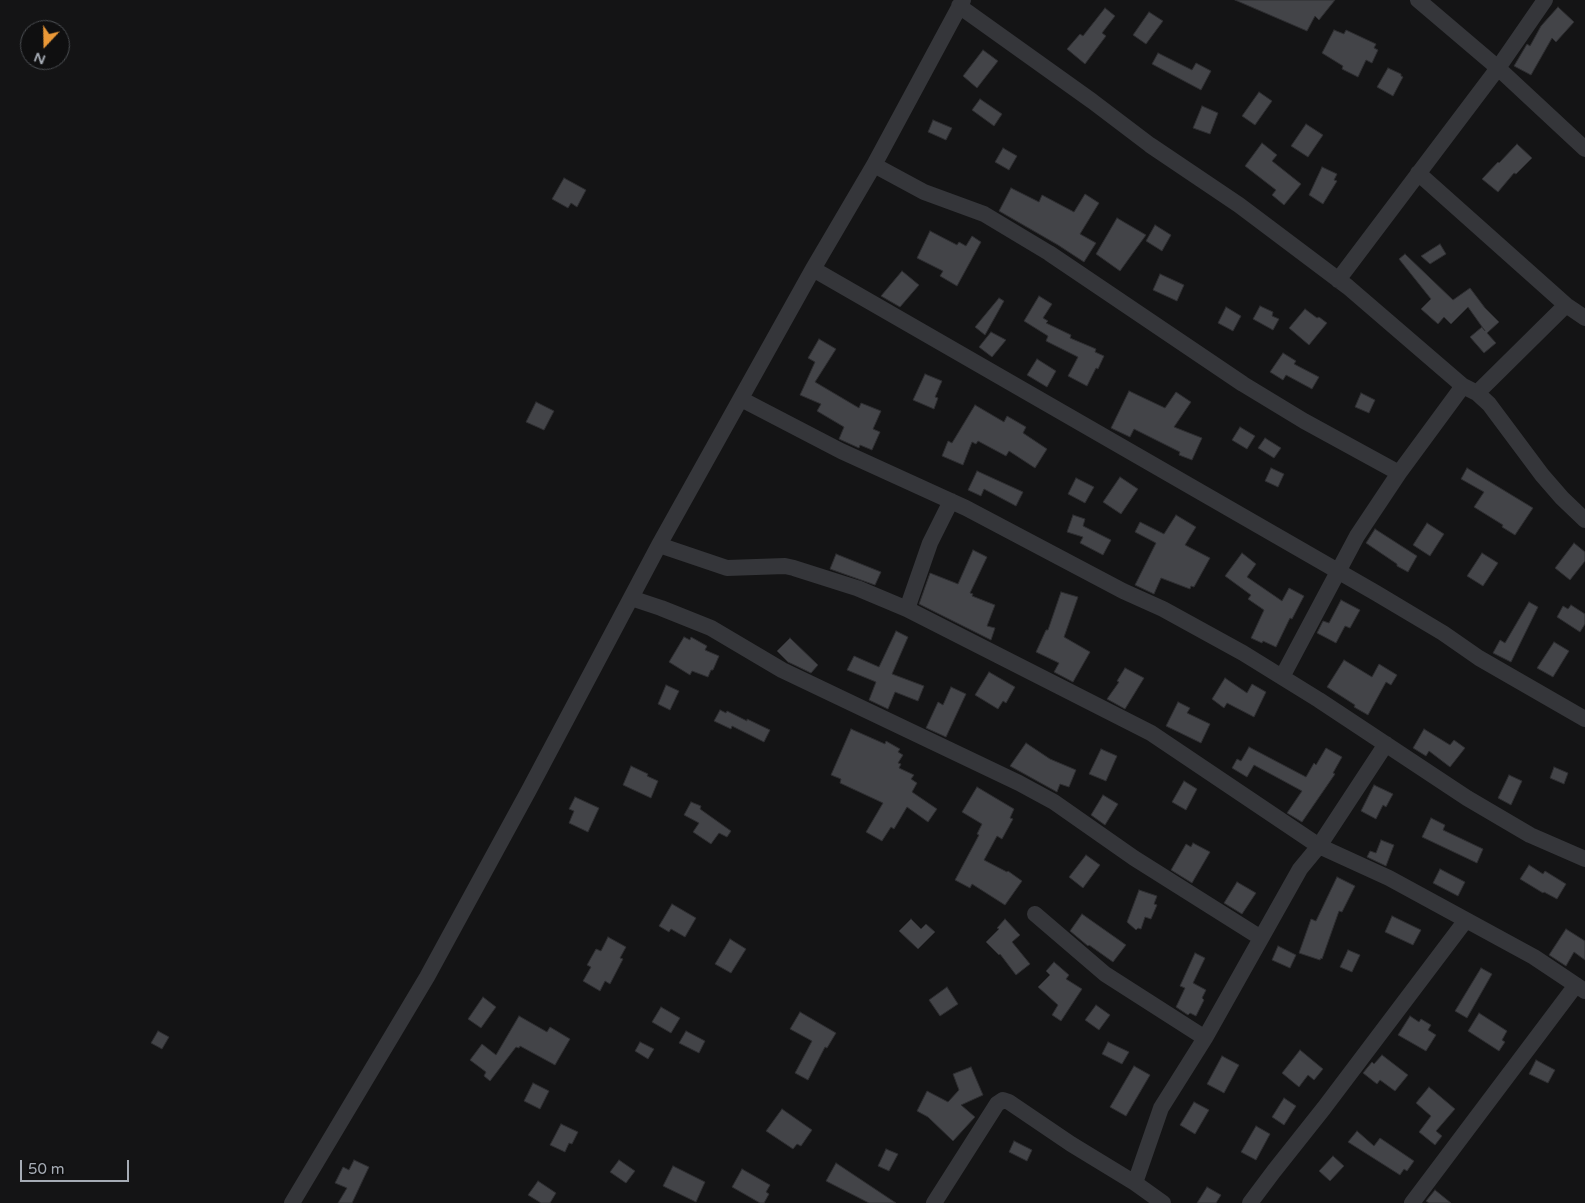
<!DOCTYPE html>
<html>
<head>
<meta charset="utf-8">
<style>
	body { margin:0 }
	#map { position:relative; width:1585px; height:1203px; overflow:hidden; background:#141415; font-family:"Varela Round",sans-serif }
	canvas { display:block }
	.north { position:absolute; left:20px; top:20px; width:50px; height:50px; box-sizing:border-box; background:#0f0f10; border:1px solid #4b4e52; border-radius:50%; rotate:201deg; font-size:14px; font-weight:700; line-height:20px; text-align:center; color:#a6acb5 }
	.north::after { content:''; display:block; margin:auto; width:18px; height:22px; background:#ea9837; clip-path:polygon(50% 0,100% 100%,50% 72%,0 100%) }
	.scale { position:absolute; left:20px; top:1160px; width:109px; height:22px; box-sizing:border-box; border:2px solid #a6acb5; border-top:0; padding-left:6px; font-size:15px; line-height:18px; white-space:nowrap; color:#a6acb5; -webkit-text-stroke:4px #0f0f10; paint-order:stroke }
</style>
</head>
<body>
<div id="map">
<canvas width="1585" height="1203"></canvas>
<div class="north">N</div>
<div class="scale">50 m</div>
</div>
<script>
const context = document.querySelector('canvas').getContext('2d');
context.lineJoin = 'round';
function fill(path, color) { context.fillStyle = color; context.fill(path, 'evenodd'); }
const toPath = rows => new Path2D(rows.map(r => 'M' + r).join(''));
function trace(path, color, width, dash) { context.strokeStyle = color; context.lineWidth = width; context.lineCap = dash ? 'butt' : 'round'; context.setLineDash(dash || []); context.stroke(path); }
const building = toPath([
	[1235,0,1335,0,1319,20,1315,16,1307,31,1235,0],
	[1558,7,1574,22,1556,42,1552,38,1531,75,1514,66,1527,44,1530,46,1541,26,1558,7],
	[1105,8,1115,16,1102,33,1106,36,1085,64,1067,49,1080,34,1083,36,1105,8],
	[1149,12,1163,21,1146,44,1133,35,1149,12],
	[1334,30,1344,34,1346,30,1376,44,1374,48,1378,50,1372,63,1366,60,1358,77,1342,69,1343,66,1322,53,1334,30],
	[983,50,998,61,977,88,963,76,983,50],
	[1158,53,1192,70,1196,63,1211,71,1201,90,1152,64,1158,53],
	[1388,68,1401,74,1401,76,1403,77,1393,96,1377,87,1388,68],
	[1259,92,1272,101,1255,125,1242,116,1259,92],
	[980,99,1002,114,994,126,972,110,980,99],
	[1202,106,1218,113,1210,134,1193,128,1202,106],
	[933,120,952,128,946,140,928,132,933,120],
	[1306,124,1323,135,1308,157,1291,146,1306,124],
	[1262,143,1277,155,1272,161,1301,184,1284,205,1272,195,1276,190,1245,166,1262,143],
	[1517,144,1532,158,1516,174,1514,173,1498,192,1482,179,1498,162,1499,163,1517,144],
	[1003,148,1017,156,1009,170,995,162,1003,148],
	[1322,167,1337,174,1334,180,1337,181,1323,204,1309,195,1322,167],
	[564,178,586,190,577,207,571,203,568,208,552,199,564,178],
	[1011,188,1039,202,1042,195,1074,212,1085,194,1099,203,1080,234,1096,243,1084,262,1058,245,999,211,1011,188],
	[1117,218,1146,235,1120,271,1096,254,1117,218],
	[1155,225,1171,235,1162,251,1146,241,1155,225],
	[930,231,957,245,959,242,966,246,972,236,981,242,957,286,940,276,943,271,917,258,930,231],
	[1440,244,1446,254,1430,264,1421,256,1440,244],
	[1405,254,1453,300,1470,288,1485,308,1499,322,1487,333,1496,343,1484,353,1470,337,1482,327,1485,331,1468,307,1451,324,1444,317,1438,324,1421,309,1431,299,1399,259,1405,254],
	[902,271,919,285,900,307,881,296,902,271],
	[1160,274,1184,285,1177,301,1153,290,1160,274],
	[1039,296,1052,304,1043,318,1048,321,1046,323,1071,335,1070,338,1096,349,1095,352,1104,356,1098,369,1096,368,1087,386,1068,376,1078,357,1046,341,1048,336,1024,321,1039,296],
	[999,298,1004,301,985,335,975,327,999,298],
	[1260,306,1273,312,1272,316,1279,319,1273,330,1253,319,1260,306],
	[1226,307,1241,316,1233,331,1218,323,1226,307],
	[1305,309,1317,318,1319,317,1327,323,1309,345,1289,328,1305,309],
	[991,332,1006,340,992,357,979,347,991,332],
	[819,339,836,349,815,382,859,408,861,403,881,411,873,429,880,432,872,450,860,445,859,448,839,439,844,427,817,411,821,404,800,395,815,362,808,358,819,339],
	[1283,353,1296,361,1294,364,1319,377,1312,389,1286,375,1283,380,1270,372,1283,353],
	[1037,359,1056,371,1047,387,1027,375,1037,359],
	[925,374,942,381,935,397,938,398,934,409,913,400,925,374],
	[1129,391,1165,408,1176,392,1191,402,1174,427,1202,438,1192,460,1179,455,1180,452,1134,429,1130,437,1111,428,1129,391],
	[1361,393,1375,400,1369,413,1355,407,1361,393],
	[536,402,554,411,544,430,526,422,536,402],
	[975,405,1004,422,1007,416,1026,427,1023,433,1047,449,1035,468,1009,451,1006,456,978,441,976,444,972,442,963,465,942,456,948,441,952,443,975,405],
	[1240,427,1255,436,1247,449,1232,440,1240,427],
	[1265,438,1281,448,1274,458,1258,448,1265,438],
	[1271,468,1284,474,1278,487,1265,481,1271,468],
	[1467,468,1533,508,1515,535,1502,527,1503,525,1474,507,1484,492,1461,479,1467,468],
	[977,471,1023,492,1016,506,984,489,981,496,968,490,977,471],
	[1120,477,1138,489,1121,514,1103,502,1120,477],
	[1076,478,1094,487,1085,503,1068,494,1076,478],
	[1073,515,1085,519,1083,526,1111,540,1103,555,1080,543,1083,537,1067,532,1073,515],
	[1176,515,1196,527,1185,545,1210,558,1194,587,1191,586,1190,589,1161,578,1154,594,1135,585,1156,543,1135,532,1140,522,1164,534,1176,515],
	[1427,523,1444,534,1430,556,1413,545,1427,523],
	[1375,529,1417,556,1408,572,1397,566,1397,564,1366,543,1375,529],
	[1574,543,1585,552,1585,561,1570,580,1555,568,1574,543],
	[973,550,987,557,970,593,973,594,972,596,995,605,987,626,995,628,991,640,919,604,930,573,958,584,973,550],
	[1242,553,1256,564,1247,577,1282,601,1289,588,1304,596,1292,619,1290,618,1276,647,1263,641,1262,643,1251,638,1264,610,1248,599,1251,595,1225,576,1242,553],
	[1482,553,1498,563,1483,586,1467,576,1482,553],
	[836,554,881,572,875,585,830,569,836,554],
	[1061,592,1078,597,1064,637,1090,652,1073,682,1054,672,1059,663,1036,652,1046,630,1048,630,1061,592],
	[1341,600,1360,610,1350,628,1345,626,1336,643,1317,633,1323,621,1329,623,1341,600],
	[1529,602,1538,607,1511,662,1493,653,1500,640,1505,643,1529,602],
	[1571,605,1585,614,1585,624,1580,632,1557,617,1563,606,1568,609,1571,605],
	[896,631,908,637,892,674,924,686,918,701,895,692,888,709,869,700,876,682,847,670,854,656,879,667,896,631],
	[684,637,690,640,691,637,707,646,705,650,719,656,713,670,711,670,708,677,692,671,690,675,669,662,684,637],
	[790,638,818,665,811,673,788,662,777,651,790,638],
	[1554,642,1569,651,1553,677,1537,668,1554,642],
	[1344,660,1372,677,1379,664,1397,675,1391,685,1386,682,1368,715,1354,707,1355,705,1327,687,1344,660],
	[1125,668,1144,678,1125,709,1107,699,1119,682,1117,681,1125,668],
	[989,672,1015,687,1006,703,1003,701,998,709,975,695,989,672],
	[1225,678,1247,693,1252,684,1266,692,1254,717,1227,703,1224,708,1212,699,1225,678],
	[666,685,679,691,670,710,658,704,666,685],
	[951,687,966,694,946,737,926,728,938,702,943,705,951,687],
	[1178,702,1190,708,1187,713,1210,724,1201,743,1166,726,1178,702],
	[720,710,726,713,727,711,747,721,747,719,770,730,764,742,732,726,731,729,714,721,720,710],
	[851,729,885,744,886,741,900,749,898,752,903,755,898,763,901,764,899,768,914,775,911,779,917,783,912,792,937,809,928,822,907,807,894,829,891,827,882,841,866,832,883,803,840,783,841,779,831,775,851,729],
	[1424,729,1450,745,1454,740,1465,748,1450,767,1429,751,1426,756,1413,748,1424,729],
	[1026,743,1050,759,1076,770,1069,787,1060,784,1057,792,1010,766,1026,743],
	[1249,747,1306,777,1314,763,1316,765,1326,748,1342,757,1333,773,1335,774,1302,822,1287,813,1302,791,1254,765,1247,777,1232,768,1237,759,1241,761,1249,747],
	[1101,749,1117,756,1106,781,1089,774,1101,749],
	[631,766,648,774,647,776,658,781,651,798,623,785,631,766],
	[1554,767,1568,773,1564,784,1550,778,1554,767],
	[1509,775,1522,781,1511,805,1498,798,1509,775],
	[1184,781,1197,789,1186,810,1172,802,1184,781],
	[1374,785,1393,794,1386,807,1383,805,1376,819,1361,811,1374,785],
	[977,787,1014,809,1010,818,1013,819,1002,839,997,836,984,860,1007,872,1008,871,1022,881,1005,905,972,884,970,888,955,880,979,835,977,834,982,824,962,812,977,787],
	[1103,795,1118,804,1105,825,1091,815,1103,795],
	[575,797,599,808,588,832,569,823,574,811,569,809,575,797],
	[691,802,701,806,700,809,731,831,727,837,719,833,711,844,693,832,699,823,684,815,691,802],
	[1431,818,1445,825,1443,830,1483,849,1477,863,1422,837,1431,818],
	[1381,840,1394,845,1386,866,1367,857,1370,851,1376,853,1381,840],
	[1193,843,1210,852,1192,883,1171,870,1186,844,1191,847,1193,843],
	[1086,855,1100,865,1083,888,1069,877,1086,855],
	[1529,865,1543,874,1545,871,1566,884,1557,899,1544,892,1543,893,1520,879,1529,865],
	[1440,869,1465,882,1458,896,1433,883,1440,869],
	[1337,877,1355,886,1342,912,1339,911,1322,959,1321,958,1320,960,1299,953,1311,919,1316,921,1337,877],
	[1237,882,1256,893,1242,914,1224,903,1237,882],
	[1139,890,1157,896,1154,904,1157,905,1151,919,1145,917,1141,929,1138,928,1136,930,1127,922,1139,890],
	[672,904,696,918,685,937,671,929,669,932,659,926,672,904],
	[1082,914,1126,945,1113,962,1089,945,1088,946,1070,931,1082,914],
	[1392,916,1421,930,1413,945,1385,932,1392,916],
	[911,919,921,929,926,924,935,932,918,949,899,931,911,919],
	[1005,919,1020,935,1012,942,1030,964,1016,975,1000,954,999,955,986,942,999,929,997,928,1005,919],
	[1566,929,1585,941,1585,960,1574,952,1566,966,1549,955,1566,929],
	[608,937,626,947,620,958,623,959,610,984,605,981,600,991,583,981,591,967,587,965,596,949,601,951,608,937],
	[730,939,746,949,731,973,715,964,730,939],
	[1278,946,1296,955,1290,968,1272,960,1278,946],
	[1348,950,1360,955,1352,972,1340,967,1348,950],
	[1195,953,1205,958,1193,983,1206,990,1202,998,1204,1000,1196,1016,1190,1013,1188,1015,1176,1007,1185,988,1180,986,1195,953],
	[1054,962,1069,975,1066,979,1082,989,1061,1021,1052,1015,1058,1005,1038,987,1050,975,1046,971,1054,962],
	[1481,968,1492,974,1467,1018,1455,1011,1481,968],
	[947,987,958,1004,940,1016,929,1000,947,987],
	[483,997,496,1007,481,1028,468,1019,483,997],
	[1096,1005,1110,1015,1099,1030,1085,1020,1096,1005],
	[661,1007,680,1018,671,1033,652,1022,661,1007],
	[800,1012,836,1033,827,1048,825,1047,808,1080,795,1073,812,1041,790,1029,800,1012],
	[1479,1013,1507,1031,1502,1040,1505,1042,1499,1051,1468,1031,1479,1013],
	[519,1016,547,1032,550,1027,570,1039,555,1065,520,1046,519,1048,516,1047,490,1081,484,1076,486,1072,470,1060,482,1044,496,1055,519,1016],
	[1410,1016,1419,1022,1421,1019,1431,1025,1428,1030,1436,1035,1426,1051,1398,1035,1410,1016],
	[158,1031,169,1037,162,1049,151,1043,158,1031],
	[686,1031,705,1041,699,1053,679,1043,686,1031],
	[640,1042,654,1049,648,1059,635,1051,640,1042],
	[1108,1042,1129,1052,1122,1064,1102,1054,1108,1042],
	[1300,1050,1323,1069,1314,1080,1308,1075,1299,1087,1282,1073,1300,1050],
	[1382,1055,1408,1075,1395,1091,1380,1080,1377,1084,1363,1073,1372,1062,1374,1064,1382,1055],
	[1222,1056,1239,1065,1224,1093,1207,1084,1222,1056],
	[1536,1060,1555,1070,1548,1083,1529,1074,1536,1060],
	[1134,1066,1150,1075,1126,1116,1110,1107,1134,1066],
	[971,1067,983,1095,961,1105,975,1117,953,1141,928,1117,917,1111,927,1091,948,1102,959,1090,953,1074,971,1067],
	[533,1083,549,1091,540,1109,524,1101,533,1083],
	[1429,1087,1455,1109,1436,1131,1442,1136,1435,1145,1419,1132,1431,1116,1416,1103,1429,1087],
	[1284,1098,1296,1106,1284,1125,1272,1117,1284,1098],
	[1194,1102,1209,1110,1195,1134,1180,1125,1194,1102],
	[782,1109,812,1130,801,1146,797,1144,793,1149,766,1131,782,1109],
	[561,1124,578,1132,572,1144,569,1143,565,1152,550,1145,561,1124],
	[1256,1126,1270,1134,1256,1160,1241,1152,1256,1126],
	[1357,1131,1374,1146,1380,1138,1414,1161,1407,1171,1404,1169,1400,1175,1348,1142,1357,1131],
	[1014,1141,1032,1150,1027,1161,1009,1152,1014,1141],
	[886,1149,898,1154,889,1171,878,1166,886,1149],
	[1333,1156,1344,1166,1330,1181,1319,1171,1333,1156],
	[354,1160,369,1167,352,1203,338,1203,347,1188,335,1183,343,1167,349,1170,354,1160],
	[619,1160,635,1171,626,1183,610,1172,619,1160],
	[836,1163,896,1203,869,1203,826,1181,836,1163],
	[673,1166,705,1182,696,1202,663,1186,673,1166],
	[742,1169,770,1185,766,1192,769,1194,764,1203,760,1203,732,1187,742,1169],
	[538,1181,556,1193,550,1203,541,1203,528,1195,538,1181],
	[1207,1187,1221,1195,1216,1203,1197,1203,1207,1187],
	[1435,1190,1451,1203,1429,1203,1426,1201,1435,1190]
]);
const minor = toPath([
	[1418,0,1498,68,1585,149],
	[959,6,1092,101,1150,145,1239,205,1348,287,1463,386,1477,393,1489,404,1542,475,1562,498,1585,520],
	[874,165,924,192,984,214,1049,253,1243,384,1304,421,1399,473],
	[1418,173,1566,305,1585,318],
	[813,269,1376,593,1443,633,1479,658,1585,719],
	[1338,280,1498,68,1545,0],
	[1477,393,1566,305],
	[741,399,841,451,966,508,1123,591,1163,609,1243,653,1319,700,1467,798,1530,835,1585,859],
	[659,545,727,568,785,566,794,568,857,588,907,609,1151,733,1319,846,1389,878,1534,957,1585,991],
	[631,598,661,608,711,628,782,670,1019,783,1054,802,1134,858,1261,938],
	[907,609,930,543,951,501],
	[1282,677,1357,536,1399,473,1463,386],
	[1035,914,1105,974,1205,1038],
	[292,1203,427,977,529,790,659,545,813,269,874,165,963,0],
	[934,1203,997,1104,1003,1100,1009,1102,1071,1144,1135,1183],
	[1163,1203,1135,1183,1161,1108,1205,1038,1300,869,1319,846,1386,744],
	[1250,1203,1274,1171,1324,1108,1466,920],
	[1412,1203,1576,985]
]);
fill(building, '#434448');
trace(building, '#2e2e31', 1);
trace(minor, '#35363a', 16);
</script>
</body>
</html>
